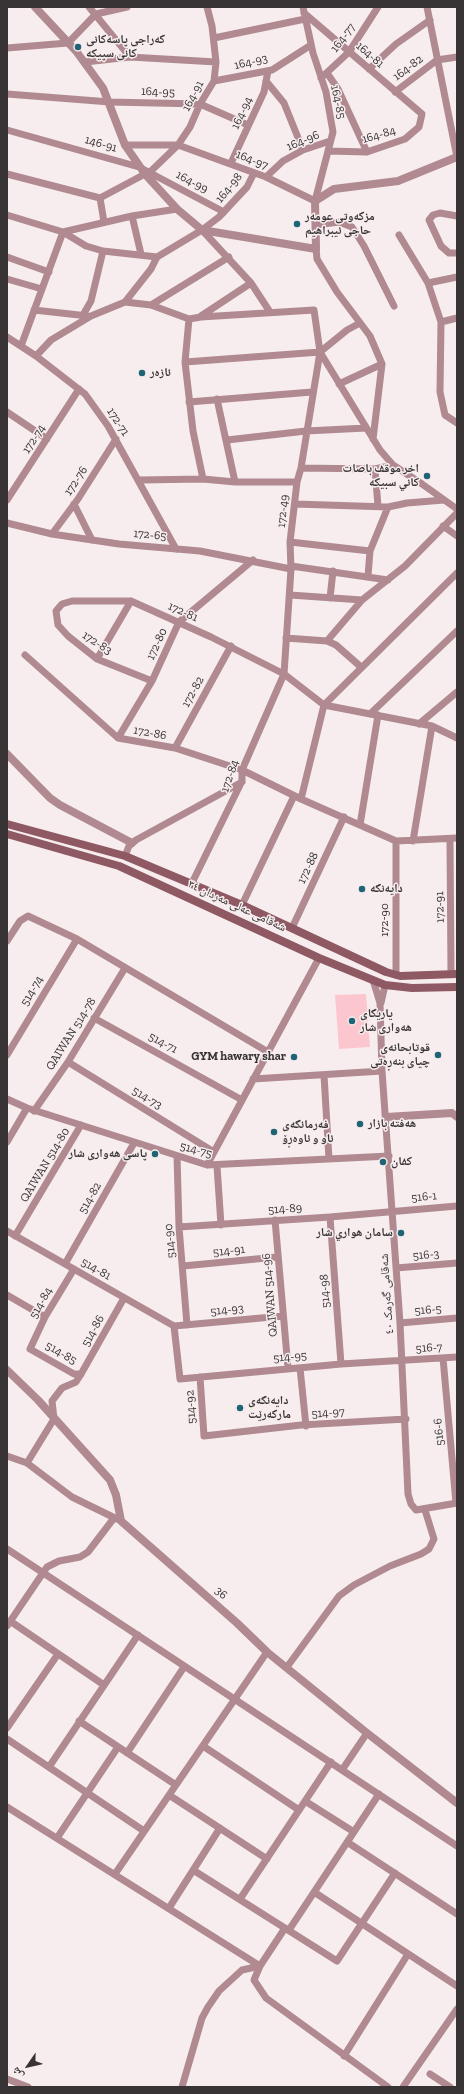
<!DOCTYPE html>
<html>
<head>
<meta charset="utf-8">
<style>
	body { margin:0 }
	#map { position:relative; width:464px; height:2094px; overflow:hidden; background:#f7edee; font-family:"Zilla Slab","Noto Naskh Arabic",serif }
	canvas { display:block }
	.frame { position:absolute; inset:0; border:8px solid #383435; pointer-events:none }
	.north { position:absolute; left:8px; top:2046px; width:40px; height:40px; -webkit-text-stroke:3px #f7edee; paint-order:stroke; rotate:236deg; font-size:11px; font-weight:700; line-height:16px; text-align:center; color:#383435 }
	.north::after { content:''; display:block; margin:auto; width:14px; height:18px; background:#383435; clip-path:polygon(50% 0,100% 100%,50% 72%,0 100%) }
</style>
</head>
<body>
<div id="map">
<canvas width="464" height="2094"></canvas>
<div class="frame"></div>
<div class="north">ش</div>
</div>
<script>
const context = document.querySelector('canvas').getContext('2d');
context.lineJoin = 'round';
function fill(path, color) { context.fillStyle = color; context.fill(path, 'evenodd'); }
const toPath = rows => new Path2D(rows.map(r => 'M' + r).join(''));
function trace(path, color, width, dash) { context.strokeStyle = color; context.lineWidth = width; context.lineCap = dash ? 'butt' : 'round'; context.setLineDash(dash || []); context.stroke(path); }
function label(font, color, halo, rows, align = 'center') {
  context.font = font + ' "Zilla Slab","Noto Naskh Arabic",serif'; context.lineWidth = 3; context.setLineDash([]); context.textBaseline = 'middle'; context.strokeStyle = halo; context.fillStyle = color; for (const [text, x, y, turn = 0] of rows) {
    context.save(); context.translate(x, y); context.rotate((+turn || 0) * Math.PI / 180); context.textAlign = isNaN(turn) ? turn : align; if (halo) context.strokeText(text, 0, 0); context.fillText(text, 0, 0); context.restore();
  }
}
const green = toPath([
	[366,994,370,1047,339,1049,335,995]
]);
const minor = toPath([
	[89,7,130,57],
	[427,7,457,157],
	[304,13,422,114,419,127,405,139,367,152,328,151],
	[214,38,305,19],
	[7,48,68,43,96,14,127,7],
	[85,62,130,57,216,62],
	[369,69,396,44,430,20],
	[327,73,338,89,367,152],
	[321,78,349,52,378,7],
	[214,81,272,70,311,45],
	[266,81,284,103,303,150],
	[395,92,437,60,457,57],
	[7,94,110,102,200,104,248,125],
	[7,130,139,167,224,212],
	[125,145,178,145,266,177,315,201,333,132,326,92,313,53,303,7],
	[231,163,264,92,268,71],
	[150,172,178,145,190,127,200,104,214,81,216,62,212,26,207,7],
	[7,174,100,198,145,174],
	[266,177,283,161,303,150,330,141],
	[100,198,104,222],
	[7,215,63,232,86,246,103,251,157,257],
	[132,216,141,254],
	[457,216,440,213,433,215,429,220,441,246,449,253,457,253],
	[316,225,339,222,352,227,364,246,394,306],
	[202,230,251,283,270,312],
	[63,232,132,216,177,209],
	[399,235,428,283,441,322],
	[316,249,317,259,337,292,370,336,382,364,373,439],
	[7,257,49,272],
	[7,279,42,289],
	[428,283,457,277],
	[125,302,151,269,157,257,202,230,219,217,247,187,254,173],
	[151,305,229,257],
	[34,310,88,316],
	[83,315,91,301,103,251],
	[201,316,251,283],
	[457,318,441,322,440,392,445,415,457,423],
	[189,319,185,362,193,431,203,479],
	[7,337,36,356,85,394,108,426,176,549],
	[21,346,63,232],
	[36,356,51,340,91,316,125,302,151,305,189,319,201,317,314,310,320,352,380,450,393,465,422,484,457,509],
	[185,362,320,352,347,330,360,323],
	[339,384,382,364],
	[217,399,235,482],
	[189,402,312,392],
	[7,412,47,439],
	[227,440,306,431,366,428],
	[301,468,375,469,393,465],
	[375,469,378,506],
	[140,480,203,479,235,482,297,482],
	[7,500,79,389],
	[74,504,92,540],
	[295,504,388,507,407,503,444,500],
	[7,523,52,534,119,544,200,551,291,569],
	[443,526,457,536],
	[52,534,78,499,116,439],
	[290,542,370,551],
	[291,566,388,580],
	[368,576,370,551,388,507],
	[290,595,362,600],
	[330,598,333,571],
	[286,638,327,641,336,645,361,667],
	[327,641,362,600,405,566,457,513],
	[25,655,118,738,175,748,242,770,301,799,396,841,457,838],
	[97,659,131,601],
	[152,681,97,659,68,636,58,625,56,611,62,604,72,601,131,601,211,637,284,674,324,705,432,726,457,738],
	[370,714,457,631],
	[419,724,457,692],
	[118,738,152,681,179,622,253,560],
	[175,748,231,646],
	[301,799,324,705,457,573],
	[360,825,378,715],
	[450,840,451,974],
	[396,841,396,975],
	[413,841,432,726],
	[125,856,129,846,136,840,242,782],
	[192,883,242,781,242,770,284,674,291,569,290,542,297,482,301,468,320,352],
	[242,905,294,796],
	[292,928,344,817],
	[7,941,20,921,28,916,77,939,268,1052],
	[373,980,380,1003,382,1071,400,1323,408,1494,411,1504,416,1510,457,1503],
	[381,1003,385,985],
	[94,1018,242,1100],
	[7,1055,77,939],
	[68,1062,214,1152],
	[324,1075,329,1159],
	[253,1079,382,1071],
	[7,1099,27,1108,207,1165,389,1156],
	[34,1111,68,1062,125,968],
	[7,1142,27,1108],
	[177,1156,179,1227,187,1325],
	[207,1165,319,958],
	[217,1166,221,1225],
	[330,1217,341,1364],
	[275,1220,288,1368],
	[179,1227,330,1217,457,1206],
	[7,1231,174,1326],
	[15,1236,81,1125],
	[65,1264,134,1143],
	[183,1266,277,1257],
	[396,1268,457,1263],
	[74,1269,45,1317,30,1349,74,1374,81,1374],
	[7,1295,45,1317],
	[400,1323,457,1318],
	[174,1326,180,1379,341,1364,457,1357],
	[174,1326,283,1316],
	[443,1358,456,1503],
	[300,1368,306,1426],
	[200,1377,204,1436,301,1425,406,1419],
	[7,1456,27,1463,72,1497,117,1519],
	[27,1463,54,1419,52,1401,62,1388,76,1382,81,1374,124,1298],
	[7,1549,457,1846],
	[10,1621,104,1685],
	[7,1626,47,1567,59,1561,80,1557,88,1552,114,1518],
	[287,1667,339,1596,354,1585,390,1566,421,1554,429,1549,434,1539,425,1510],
	[79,1721,176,1785],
	[7,1728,58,1654],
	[7,1739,144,1831],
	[203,1746,299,1810],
	[127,1753,184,1667],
	[49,1767,138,1635],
	[342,1770,367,1733],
	[169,1795,267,1859],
	[305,1801,354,1832],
	[7,1807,260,1966],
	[57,1838,118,1747],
	[347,1842,457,1914],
	[193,1870,337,1961,395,1873],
	[115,1874,267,1652],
	[314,1892,457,1986],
	[240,1899,331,1762],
	[169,1908,220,1828],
	[285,1928,260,1966,254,1980,266,1998,388,2087],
	[289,1930,379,1794],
	[344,2056,408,1954],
	[430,2074,450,2087],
	[7,2079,28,2087],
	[182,2087,202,2018,208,2007,219,1991,242,1970,260,1966],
	[403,2087,457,2009]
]);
const tertiary = toPath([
	[35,7,76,51,103,88,125,145,145,174,177,209,202,230,316,249,315,201,334,189,398,181,457,157],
	[7,754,50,798,60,805,132,843],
	[386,1117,452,1113,457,1117],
	[7,1370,38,1400,110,1480,116,1495,121,1521,237,1623,267,1652,367,1733,457,1803]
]);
const secondary = toPath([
	[7,824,125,856,242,905,386,972,400,976,457,974],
	[7,834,119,866,319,958,385,985,412,988,457,987]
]);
const markers = [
	[78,47,4,"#1f6475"],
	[297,224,4,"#1f6475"],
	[142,373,4,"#1f6475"],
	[427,476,4,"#1f6475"],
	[362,889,4,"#1f6475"],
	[352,1021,4,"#1f6475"],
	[438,1055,4,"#1f6475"],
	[294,1057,4,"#1f6475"],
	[360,1124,4,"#1f6475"],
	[274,1132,4,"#1f6475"],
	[155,1154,4,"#1f6475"],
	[383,1162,4,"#1f6475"],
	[401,1233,4,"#1f6475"],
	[240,1408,4,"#1f6475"]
];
const streetNames = [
	["164-77",343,38,-53],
	["164-81",370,55,41],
	["164-93",251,62,-13],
	["164-82",408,68,-37],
	["164-95",158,92,2],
	["164-91",193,96,-62],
	["164-85",338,102,78],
	["164-94",242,113,-65],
	["164-84",379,135,-16],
	["164-96",303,141,-23],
	["146-91",101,144,16],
	["164-97",252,160,22],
	["164-99",192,182,28],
	["164-98",229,188,-51],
	["172-71",118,422,57],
	["172-74",34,439,-57],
	["172-76",76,481,-57],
	["172-49",283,511,-84],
	["172-65",150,535,5],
	["172-81",183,612,24],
	["172-83",97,643,33],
	["172-80",157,644,-65],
	["172-82",193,692,-61],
	["172-86",150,733,10],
	["172-84",230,776,-71],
	["172-88",308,868,-65],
	["شەقامی عەلی مەردان ٣٤",237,906,25],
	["172-91",440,907,-91],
	["172-90",385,920,-90],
	["514-74",32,991,-59],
	["QAIWAN 514-78",71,1034,-58],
	["514-71",163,1043,29],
	["514-73",147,1098,31],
	["514-75",196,1150,15],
	["QAIWAN 514-80",45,1165,-59],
	["516-1",424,1197,-5],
	["514-82",90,1198,-60],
	["514-89",285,1209,-4],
	["514-90",170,1241,-95],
	["514-91",229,1251,-6],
	["516-3",426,1255,-5],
	["514-81",96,1269,30],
	["514-98",325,1291,-94],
	["شەقامی گەرمک ٤٠",387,1294,-94],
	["QAIWAN 514-96",270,1295,-95],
	["514-84",41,1303,-60],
	["514-93",227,1310,-6],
	["516-5",428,1310,-5],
	["514-86",93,1331,-61],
	["516-7",429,1348,-3],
	["514-85",61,1353,30],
	["514-95",290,1357,-5],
	["514-92",191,1407,-93],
	["514-97",328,1413,-4],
	["516-6",439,1432,-95],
	["36",221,1593,41]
];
const poiNames = [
	["گەراجی پاسەکانی",86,40],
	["کانی سپیکە",86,54],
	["مزگەوتی عومەر",305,217],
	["حاجی ئیبراهیم",305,231],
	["ئازەر",150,373],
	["اخر موقف باصات",419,469,"right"],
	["كاني سبيكه",419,483,"right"],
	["دایەنگە",370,889],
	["یاریگای",360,1014],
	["هەواری شار",360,1028],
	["قوتابحانەی",430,1048,"right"],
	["چیای بنەڕەتی",430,1062,"right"],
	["GYM hawary shar",286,1057,"right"],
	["هەفتە بازار",368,1124],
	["فەرمانگەی",282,1125],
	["ئاو و ئاوەڕۆ",282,1139],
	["پاسی هەواری شار",147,1154,"right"],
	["كفان",391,1162],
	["سامان هواري شار",393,1233,"right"],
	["دایەنگەی",248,1401],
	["مارگەرێت",248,1415]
];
fill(green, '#fcc6ce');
trace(minor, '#b08a90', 7);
trace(tertiary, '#b08a90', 8);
trace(secondary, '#8e5963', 8);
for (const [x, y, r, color] of markers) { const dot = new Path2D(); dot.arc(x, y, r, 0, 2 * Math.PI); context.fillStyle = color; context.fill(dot); trace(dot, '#f7edee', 1.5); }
label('12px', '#383435', '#f7edee', streetNames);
label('bold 12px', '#383435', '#f7edee', poiNames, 'left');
</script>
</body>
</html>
